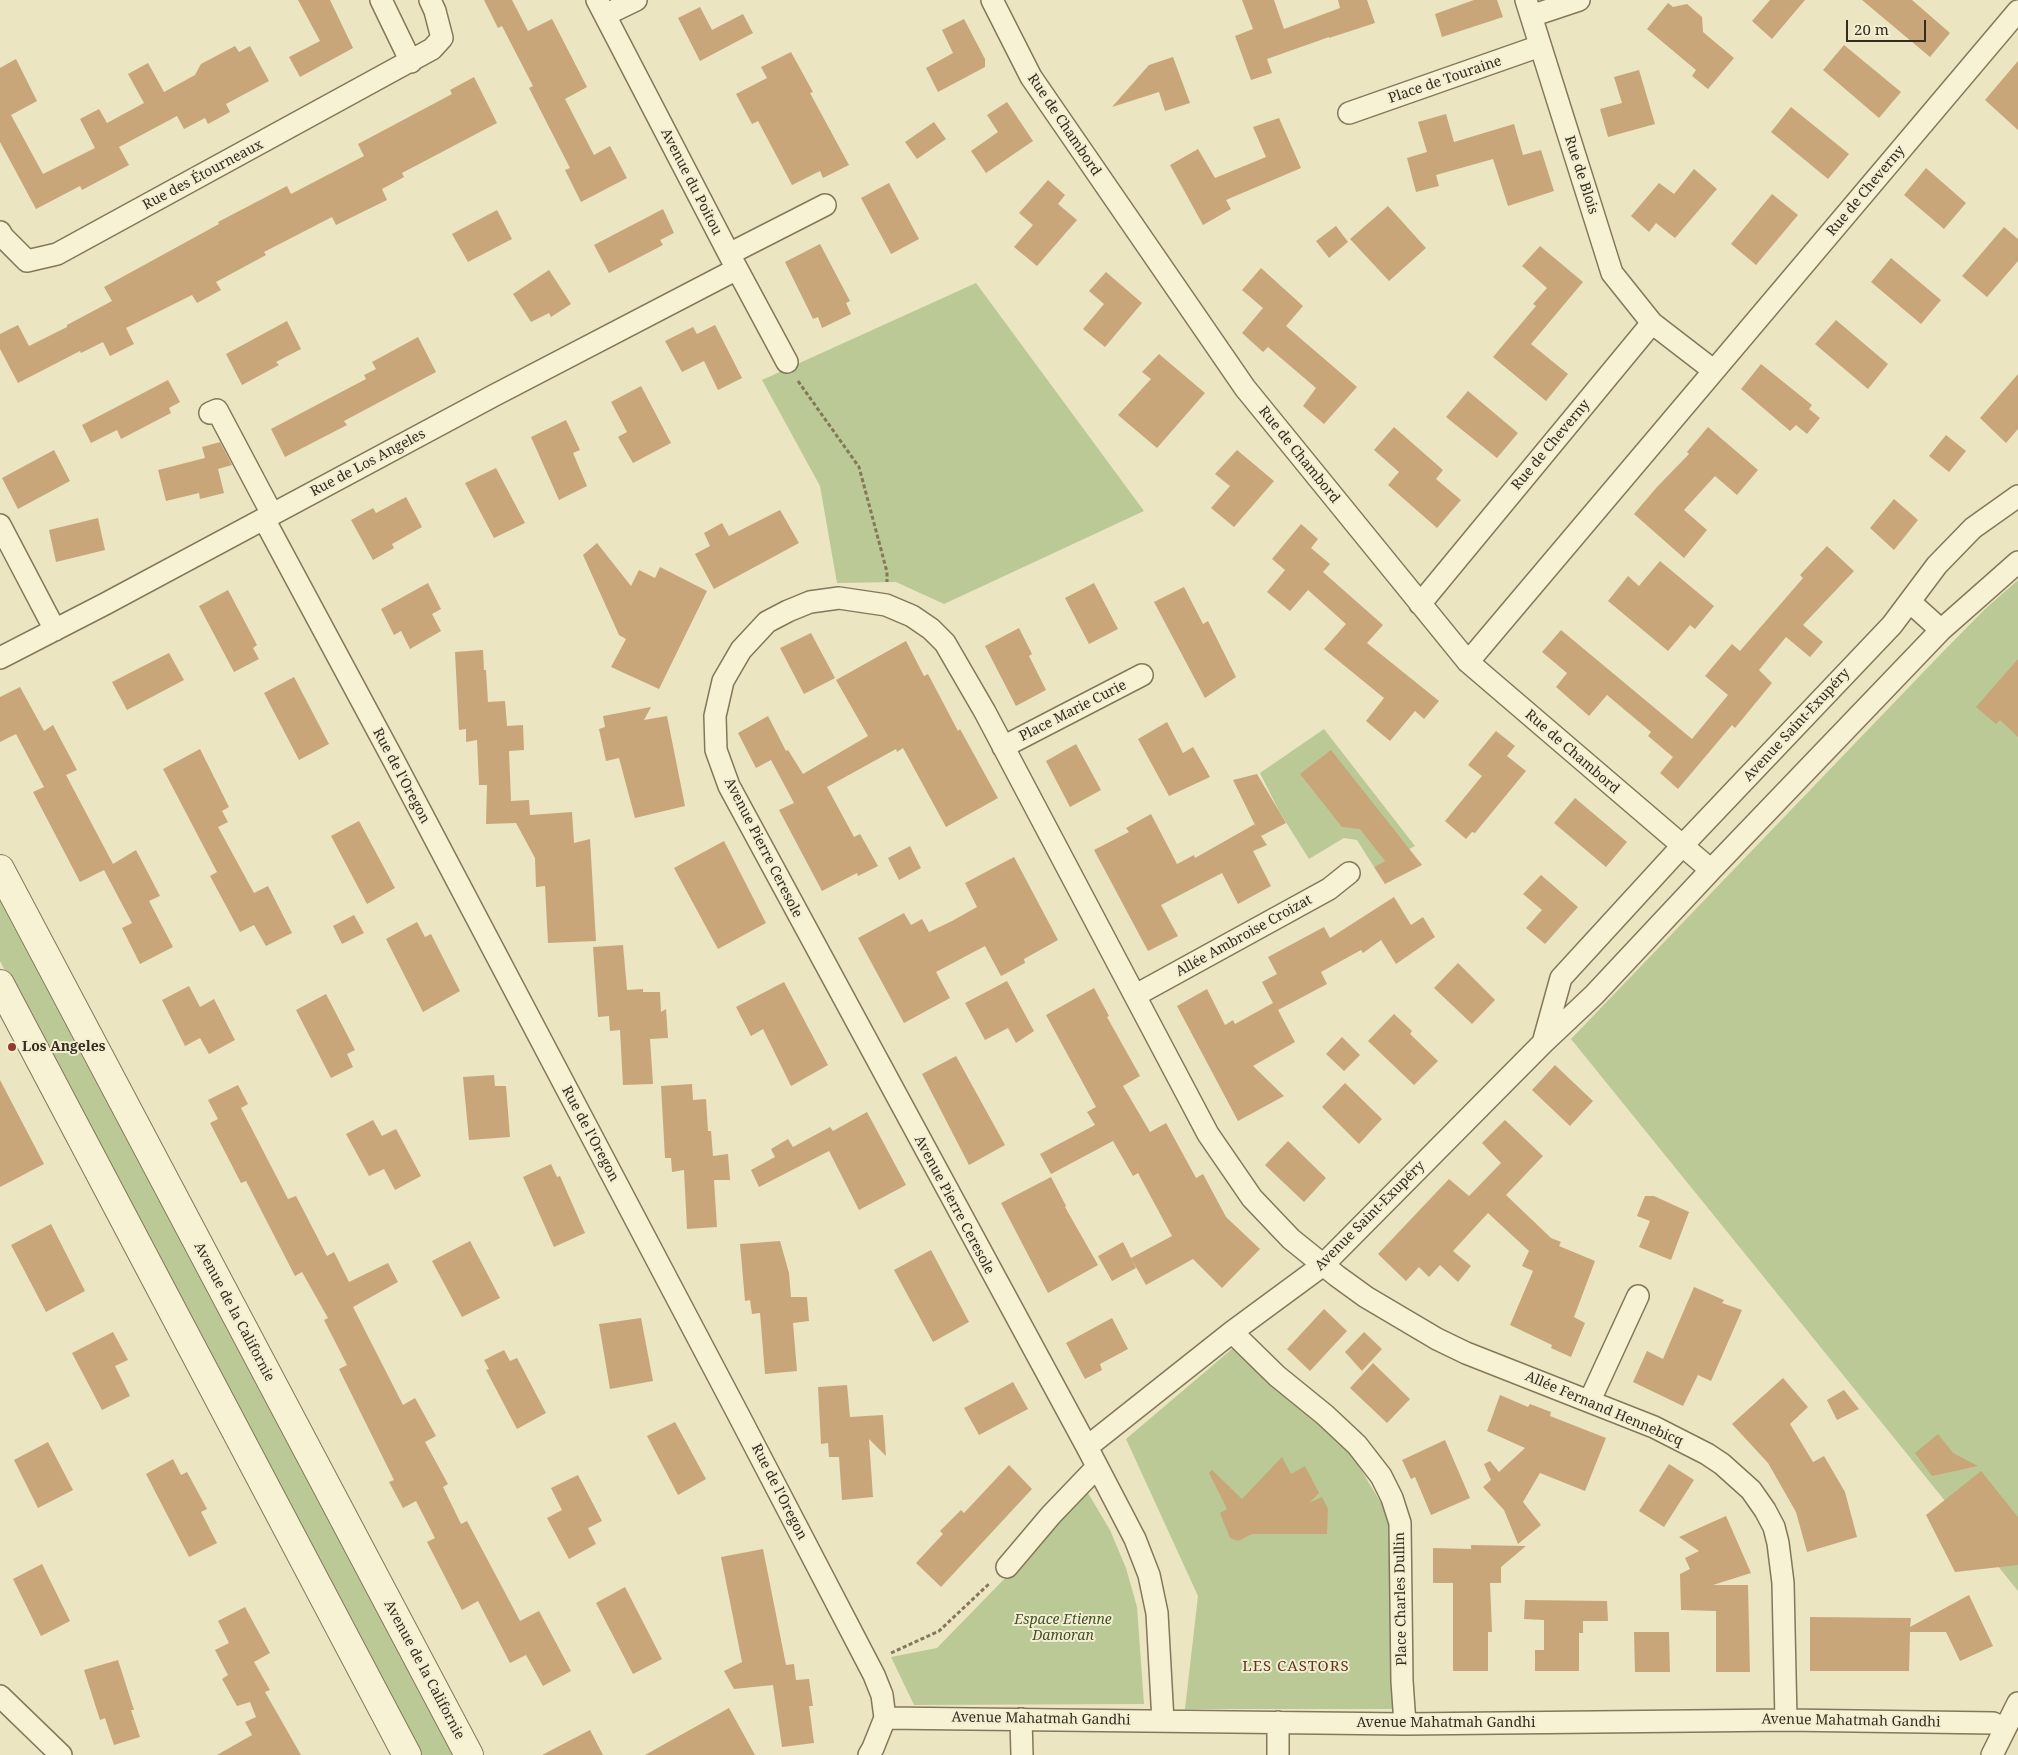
<!DOCTYPE html>
<html>
<head>
<meta charset="utf-8">
<style>
	body { margin:0 }
	#map { position:relative; width:2018px; height:1755px; overflow:hidden; background:#ebe5c2; font-family:"Noto Serif",serif }
	canvas { display:block }
	.scale { position:absolute; left:1846px; top:20px; width:80px; height:22px; box-sizing:border-box; border:2px solid #352c1e; border-top:0; padding-left:6px; font-size:15px; line-height:18px; white-space:nowrap; color:#352c1e; -webkit-text-stroke:4px #f3eed1; paint-order:stroke }
</style>
</head>
<body>
<div id="map">
<canvas width="2018" height="1755"></canvas>
<div class="scale">20 m</div>
</div>
<script>
const context = document.querySelector('canvas').getContext('2d');
context.lineJoin = 'round';
function fill(path, color) { context.fillStyle = color; context.fill(path, 'evenodd'); }
const toPath = rows => new Path2D(rows.map(r => 'M' + r).join(''));
function trace(path, color, width, dash) { context.strokeStyle = color; context.lineWidth = width; context.lineCap = dash ? 'butt' : 'round'; context.setLineDash(dash || []); context.stroke(path); }
function label(font, color, halo, rows, align = 'center') {
  context.font = font + ' "Noto Serif",serif'; context.lineWidth = 4; context.setLineDash([]); context.textBaseline = 'middle'; context.strokeStyle = halo; context.fillStyle = color; for (const [text, x, y, turn = 0] of rows) {
    context.save(); context.translate(x, y); context.rotate((+turn || 0) * Math.PI / 180); context.textAlign = isNaN(turn) ? turn : align; if (halo) context.strokeText(text, 0, 0); context.fillText(text, 0, 0); context.restore();
  }
}
const green = toPath([
	[976,283,1144,511,944,604,896,582,837,583,820,486,762,380],
	[2018,580,2018,1591,1571,1039,1934,661,1985,609],
	[1324,729,1415,846,1374,867,1357,840,1344,838,1309,859,1279,811,1260,773],
	[0,887,457,1755,417,1755,0,961],
	[1239,1343,1349,1450,1395,1526,1400,1709,1185,1709,1198,1596,1126,1439],
	[1088,1493,1110,1530,1126,1568,1137,1607,1144,1704,914,1705,891,1657,937,1648]
]);
const building = toPath([
	[298,0,330,0,353,48,300,77,289,57,320,41],
	[484,0,512,0,528,31,552,19,587,87,565,99,594,155,610,146,627,178,581,202,565,170,570,168,529,88,533,86,502,26,498,28],
	[1242,0,1274,0,1284,29,1340,8,1338,0,1367,0,1375,23,1329,38,1329,37,1267,59,1272,73,1251,80,1235,36,1253,29],
	[1474,0,1497,0,1503,17,1442,37,1435,14],
	[1770,0,1805,0,1772,39,1752,21],
	[1862,0,1912,0,1950,33,1930,57],
	[1668,3,1673,7,1687,4,1702,17,1703,32,1734,58,1708,89,1692,76,1696,70,1647,29],
	[700,7,712,30,743,14,753,33,700,61,678,18],
	[964,19,985,59,985,67,938,92,926,68,953,53,942,30],
	[1844,45,1901,92,1879,118,1823,70],
	[235,46,239,52,250,46,269,81,226,104,230,112,208,124,205,118,184,129,177,116,119,147,129,165,82,190,80,186,36,209,0,142,0,68,16,59,37,101,11,115,43,174,95,148,80,119,99,109,107,123,144,103,128,74,148,63,164,92,195,75,201,64],
	[791,52,813,92,810,93,849,165,823,178,820,171,792,185,758,121,752,124,736,94,767,78,761,67],
	[1173,57,1190,103,1165,111,1159,92,1112,107,1149,65],
	[2018,61,2018,130,1985,100],
	[1639,70,1655,124,1608,137,1600,109,1622,103,1614,77],
	[474,77,497,123,402,173,404,177,382,189,387,200,336,225,332,217,264,252,266,255,216,282,221,290,197,303,192,295,126,328,134,344,110,356,103,342,81,353,80,351,18,383,0,349,0,334,18,325,29,346,67,327,67,325,112,301,104,287,219,224,218,222,287,186,291,194,364,156,358,144,452,94,450,90],
	[1007,102,1033,141,986,173,971,151,998,132,987,115],
	[1791,107,1849,154,1828,179,1771,132],
	[1446,114,1454,142,1514,124,1523,155,1541,150,1554,191,1508,206,1493,159,1436,175,1439,186,1416,192,1407,158,1427,152,1418,122],
	[1279,118,1301,168,1226,200,1231,209,1203,225,1170,165,1198,149,1215,178,1266,157,1253,127],
	[934,122,946,139,917,159,905,142],
	[1926,168,1966,203,1944,229,1904,195],
	[1694,169,1717,189,1675,238,1656,223,1649,232,1631,216,1659,183,1674,194],
	[1048,180,1065,195,1058,204,1077,220,1037,266,1014,247,1033,225,1019,213],
	[889,183,919,239,891,254,861,198],
	[1772,194,1798,215,1756,265,1731,244],
	[1388,206,1426,248,1389,281,1350,239],
	[663,209,674,233,660,240,663,245,609,273,594,245],
	[497,210,512,239,468,262,452,234],
	[1336,226,1348,242,1329,258,1316,241],
	[2004,227,2018,239,2018,261,1987,297,1962,276],
	[820,244,850,301,846,303,851,314,822,328,818,317,813,319,785,262],
	[1540,246,1583,282,1531,344,1568,374,1546,401,1493,357,1536,306,1533,304,1547,288,1522,266],
	[1891,258,1941,300,1921,324,1871,282],
	[1261,268,1303,306,1286,326,1357,387,1324,424,1303,406,1316,388,1268,347,1263,352,1242,333,1263,308,1242,290],
	[549,270,571,304,551,317,549,313,531,322,513,294],
	[1106,272,1142,303,1105,347,1083,329,1104,304,1089,291],
	[1836,320,1888,364,1868,389,1815,344],
	[287,321,301,349,276,362,279,365,242,385,226,354],
	[715,325,742,378,718,390,704,361,682,372,665,341,693,327,697,334],
	[418,337,436,372,344,421,347,425,285,457,271,429,366,379,364,375,376,369,372,362],
	[1159,354,1205,393,1157,448,1118,415,1151,379,1142,372],
	[1761,364,1812,405,1809,409,1820,418,1807,434,1796,425,1790,431,1741,389],
	[2018,374,2018,429,2006,443,1980,418],
	[168,380,180,402,169,408,171,413,121,439,117,430,91,443,82,425],
	[641,386,671,443,633,463,618,437,627,432,611,402],
	[1468,391,1518,433,1497,458,1446,417],
	[566,420,580,450,573,453,587,486,559,500,531,437],
	[1394,427,1443,470,1436,479,1461,500,1437,528,1388,485,1399,472,1374,450],
	[1708,427,1758,470,1737,495,1715,476,1684,510,1707,530,1684,558,1634,514,1657,487,1689,454,1687,452],
	[1946,435,1966,451,1949,472,1929,456],
	[220,442,232,465,218,469,224,493,200,499,199,493,166,501,158,470,205,458,202,447],
	[54,450,70,481,18,509,2,478],
	[1237,450,1274,481,1234,527,1211,508,1230,486,1215,474],
	[496,468,525,523,494,538,465,483],
	[406,497,422,527,392,544,394,548,373,560,351,520,373,508,376,513],
	[1894,499,1918,520,1894,550,1870,528],
	[780,510,799,543,714,589,695,554,710,546,704,533,722,523,729,536],
	[98,518,105,550,56,562,49,530],
	[1301,524,1318,539,1311,548,1330,564,1323,572,1383,625,1367,643,1439,701,1424,719,1415,711,1390,741,1366,721,1384,698,1324,649,1346,624,1308,590,1290,611,1267,592,1285,570,1272,559],
	[597,543,631,586,639,570,655,578,660,567,707,591,659,689,611,667,626,639,619,635,583,555],
	[1827,546,1854,571,1803,625,1823,642,1810,657,1786,637,1759,670,1772,683,1735,728,1732,725,1678,789,1660,773,1673,757,1648,736,1651,732,1607,695,1589,716,1556,687,1567,673,1542,652,1561,630,1692,739,1728,695,1705,676,1732,644,1740,651,1803,578,1800,575],
	[1660,561,1714,606,1695,629,1690,625,1668,651,1608,601,1628,576,1639,586],
	[428,583,441,609,432,614,441,631,410,649,401,631,394,635,381,609],
	[1094,583,1118,629,1089,644,1065,598],
	[1184,587,1203,624,1208,621,1236,677,1205,698,1154,602],
	[228,590,257,645,253,648,259,659,234,672,199,606],
	[1019,628,1032,654,1029,656,1046,690,1016,706,985,646],
	[811,633,835,678,804,694,780,648],
	[906,641,924,676,928,674,958,731,960,729,998,798,946,827,903,748,897,752,896,749,827,787,854,837,860,834,878,866,858,876,857,873,822,891,779,810,794,803,771,760,756,768,738,733,768,716,786,751,788,750,803,774,868,736,836,680],
	[483,650,484,670,486,670,488,702,505,701,507,726,523,725,524,750,509,751,511,801,529,800,530,815,572,812,574,843,590,839,596,941,548,943,545,886,536,887,535,858,516,823,486,824,487,785,479,785,477,740,466,742,466,729,459,730,455,652],
	[169,653,184,680,127,710,112,682],
	[2018,659,2018,737,2000,720,1996,724,1976,707],
	[294,677,329,744,299,760,264,693],
	[20,687,44,731,53,725,77,770,66,775,113,864,136,850,160,896,149,901,173,947,140,964,122,928,132,923,104,870,80,882,33,792,44,787,16,734,0,742,0,697],
	[651,707,644,720,667,716,685,806,635,818,619,758,606,761,599,729,605,727,603,716],
	[1167,722,1183,753,1193,747,1210,777,1169,796,1138,739],
	[1496,731,1515,746,1507,756,1526,771,1475,833,1472,832,1466,839,1445,821,1482,776,1468,765],
	[1076,744,1101,790,1070,807,1046,761],
	[200,749,229,807,222,811,228,822,218,827,254,893,268,886,292,933,266,946,254,925,240,932,210,876,217,872,163,769],
	[1331,750,1422,865,1385,884,1374,867,1385,861,1360,829,1342,827,1300,774],
	[1257,774,1286,823,1261,836,1267,845,1253,851,1271,886,1238,904,1222,873,1161,905,1178,936,1148,951,1094,850,1129,832,1126,828,1151,814,1177,864,1194,855,1195,858,1255,824,1256,827,1233,780],
	[1575,798,1627,842,1606,867,1554,823],
	[359,821,395,888,367,904,331,836],
	[724,841,766,923,718,949,674,868],
	[910,846,921,868,899,880,888,858],
	[1014,857,1058,940,1024,959,1025,963,1001,976,985,946,936,972,950,998,904,1023,858,938,904,913,911,925,922,919,929,932,952,921,977,907,965,883],
	[1541,875,1578,907,1545,944,1526,928,1542,910,1523,894],
	[1394,897,1411,925,1423,917,1435,937,1396,964,1381,940,1363,953,1361,950,1321,972,1327,984,1278,1010,1295,1042,1253,1066,1284,1096,1238,1121,1177,1006,1207,989,1225,1025,1233,1020,1235,1024,1273,1003,1262,982,1277,974,1268,957,1324,927,1330,938],
	[354,915,364,933,342,944,333,926],
	[417,922,425,937,431,934,460,991,423,1012,386,939],
	[623,945,627,990,643,989,643,992,660,992,661,1012,666,1009,668,1038,650,1039,653,1084,623,1085,620,1030,610,1031,609,1016,598,1017,593,947],
	[1458,963,1495,1000,1472,1024,1434,988],
	[1007,981,1034,1031,1016,1043,1008,1028,985,1040,965,1003],
	[784,982,828,1065,791,1086,763,1029,751,1036,736,1007],
	[189,986,200,1007,214,999,235,1040,209,1054,200,1038,185,1046,162,1000],
	[1094,988,1109,1016,1107,1017,1140,1076,1123,1086,1150,1132,1166,1123,1196,1178,1203,1174,1226,1217,1260,1249,1222,1288,1193,1259,1146,1285,1131,1258,1172,1236,1138,1173,1133,1176,1113,1141,1051,1174,1040,1154,1095,1125,1087,1112,1096,1107,1046,1015],
	[326,994,355,1050,347,1054,353,1067,331,1078,296,1010],
	[1394,1014,1412,1031,1410,1034,1438,1061,1414,1085,1368,1041],
	[1342,1037,1360,1055,1344,1071,1326,1054],
	[956,1056,1005,1145,969,1165,922,1074],
	[1555,1065,1593,1101,1570,1126,1532,1090],
	[494,1075,495,1086,506,1086,510,1137,469,1140,463,1077],
	[0,1080,44,1164,0,1187],
	[1345,1083,1382,1119,1359,1144,1322,1107],
	[692,1084,693,1100,706,1099,708,1131,711,1131,713,1156,728,1154,730,1180,714,1180,717,1227,687,1229,684,1170,672,1172,671,1158,665,1158,661,1086],
	[238,1085,248,1104,241,1108,288,1199,296,1196,327,1256,334,1252,349,1282,388,1263,398,1282,353,1307,403,1405,415,1398,436,1436,425,1442,448,1484,443,1487,461,1524,467,1521,520,1621,539,1611,571,1671,543,1686,526,1655,510,1663,478,1601,462,1610,427,1542,435,1538,416,1501,403,1508,389,1482,394,1480,339,1369,347,1365,324,1320,328,1318,302,1272,295,1276,246,1181,241,1183,210,1123,218,1119,208,1100],
	[867,1112,906,1185,859,1210,829,1151,759,1187,751,1170,775,1157,771,1149,788,1139,793,1147,830,1127,833,1131],
	[373,1120,382,1136,396,1129,421,1176,395,1190,384,1169,369,1176,346,1134],
	[1505,1120,1543,1156,1506,1195,1551,1238,1561,1242,1559,1246,1595,1261,1574,1317,1585,1323,1571,1357,1551,1348,1552,1345,1510,1325,1533,1271,1522,1266,1529,1251,1488,1213,1453,1251,1471,1266,1458,1282,1440,1265,1429,1277,1419,1267,1406,1281,1378,1254,1449,1179,1469,1196,1501,1163,1482,1143],
	[1288,1141,1326,1178,1304,1202,1265,1165],
	[551,1164,557,1177,560,1176,585,1233,554,1247,523,1177],
	[1051,1177,1066,1206,1065,1207,1098,1265,1048,1293,1001,1203],
	[1645,1196,1654,1196,1689,1212,1671,1260,1639,1247,1650,1221,1637,1216],
	[51,1224,85,1291,46,1312,11,1245],
	[470,1241,500,1298,462,1317,432,1261],
	[780,1241,789,1273,791,1297,807,1297,809,1321,793,1323,797,1371,765,1374,760,1313,752,1314,750,1300,745,1301,740,1244],
	[1123,1242,1136,1268,1112,1281,1098,1256],
	[931,1250,969,1322,933,1342,894,1270],
	[1694,1287,1724,1300,1722,1303,1742,1310,1711,1381,1698,1375,1683,1406,1633,1382,1647,1351,1663,1359],
	[1324,1309,1347,1331,1310,1371,1287,1349],
	[641,1318,653,1381,610,1389,599,1324],
	[1112,1318,1128,1349,1100,1364,1102,1370,1085,1379,1066,1343],
	[113,1332,128,1360,115,1366,130,1396,102,1410,72,1353],
	[1364,1332,1382,1349,1362,1371,1345,1352],
	[504,1350,510,1361,517,1358,546,1413,517,1429,486,1370,489,1369,484,1360],
	[1373,1363,1410,1399,1387,1423,1350,1388],
	[1783,1378,1808,1407,1790,1424,1813,1462,1824,1456,1845,1492,1857,1537,1807,1552,1796,1512,1768,1463,1732,1424],
	[1013,1382,1028,1409,979,1435,964,1408],
	[847,1385,850,1417,883,1415,886,1456,869,1439,873,1497,842,1500,839,1457,829,1457,828,1443,821,1444,818,1387],
	[1844,1390,1859,1409,1837,1420,1827,1400],
	[1500,1395,1528,1407,1530,1404,1551,1412,1550,1416,1606,1438,1585,1491,1540,1473,1523,1502,1541,1525,1518,1544,1504,1510,1483,1487,1491,1480,1484,1464,1490,1461,1499,1472,1525,1448,1487,1431],
	[675,1422,706,1479,678,1495,647,1436],
	[1938,1434,1953,1453,1978,1466,1932,1476,1915,1453],
	[1445,1440,1470,1498,1431,1515,1415,1477,1411,1479,1402,1460],
	[48,1442,73,1490,38,1508,14,1460],
	[1282,1457,1291,1474,1305,1466,1319,1493,1309,1503,1322,1497,1328,1509,1327,1534,1252,1534,1238,1541,1230,1538,1220,1513,1227,1509,1209,1473,1212,1470,1242,1499],
	[173,1459,181,1475,187,1472,207,1509,201,1512,217,1543,189,1557,146,1474],
	[1669,1464,1694,1480,1664,1527,1639,1511],
	[1009,1465,1032,1489,941,1587,916,1563,943,1534,940,1531,961,1510,964,1513],
	[1981,1471,2018,1517,2018,1565,1955,1572,1926,1515],
	[578,1475,602,1521,588,1528,596,1544,569,1559,547,1518,562,1510,551,1488],
	[1726,1516,1751,1573,1713,1585,1748,1585,1750,1672,1716,1672,1716,1611,1681,1610,1680,1574,1690,1569,1685,1558,1699,1551,1679,1537],
	[1471,1545,1526,1546,1501,1567,1501,1583,1490,1583,1492,1632,1488,1632,1488,1671,1453,1671,1453,1583,1433,1583,1433,1548,1471,1549],
	[763,1549,786,1665,794,1664,796,1680,809,1679,813,1706,809,1706,814,1743,782,1747,773,1685,734,1689,724,1671,742,1662,721,1557],
	[42,1564,70,1621,41,1636,13,1579],
	[625,1587,662,1659,633,1674,596,1603],
	[1969,1595,1993,1646,1960,1661,1946,1632,1910,1632,1909,1671,1810,1671,1810,1617,1911,1618,1910,1627],
	[1525,1600,1607,1601,1608,1621,1583,1621,1583,1633,1579,1633,1579,1671,1535,1671,1535,1650,1544,1650,1544,1620,1524,1619],
	[245,1607,270,1653,254,1662,270,1690,265,1692,301,1755,217,1755,252,1735,245,1722,256,1717,250,1702,237,1706,222,1679,228,1675,215,1650,229,1643,218,1621],
	[1634,1632,1669,1632,1670,1672,1635,1672],
	[118,1660,134,1710,131,1710,140,1737,114,1745,105,1718,100,1720,84,1670],
	[729,1708,755,1755,645,1755],
	[590,1730,603,1755,542,1755]
]);
const path = toPath([
	[798,381,859,467,887,572,887,582],
	[891,1653,939,1631,990,1583]
]);
const minor = toPath([
	[381,0,411,62],
	[597,0,729,254,787,362],
	[992,0,1031,77,1245,388,1468,662,1711,870],
	[1526,0,1612,273,1652,323],
	[605,15,636,0],
	[1531,16,1579,0],
	[1349,113,1540,46],
	[0,232,3,237,27,261,57,254,432,49,442,38,435,11,430,0],
	[729,254,825,205],
	[210,413,217,410,272,514],
	[264,519,394,761,737,1412,874,1675,882,1695,885,1718,873,1748,869,1755],
	[0,525,55,630],
	[1910,602,1941,630],
	[1420,604,1652,323,1713,370],
	[0,658,105,604,493,396,737,269],
	[1468,662,2018,11],
	[1003,747,1142,675],
	[1136,995,1329,889,1349,873],
	[1543,1043,1561,978,1682,846,1892,625,1937,565,1973,528,2018,496],
	[1232,1332,1277,1376,1325,1415,1357,1445,1381,1476,1392,1498,1400,1523,1402,1681,1405,1724],
	[1590,1400,1638,1296],
	[1087,1447,1232,1332,1323,1265,1543,1043,1594,995,1711,870,1941,630,2018,562],
	[1007,1567,1051,1515,1097,1467],
	[0,1696,61,1755],
	[885,1718,1405,1724,1786,1720,1993,1723,2005,1729],
	[1021,1719,1022,1755],
	[1163,1721,1157,1613,1149,1575,1135,1539,1087,1447,748,821,729,786,716,750,715,716,723,681,741,650,767,622,788,611,810,602,839,598,886,605,912,616,931,629,945,643,985,712,1208,1134,1252,1198,1291,1239,1337,1276,1366,1297,1437,1339,1466,1353,1654,1427,1707,1454,1722,1464,1751,1490,1765,1510,1774,1527,1778,1543,1783,1583,1786,1720],
	[1278,1722,1278,1755],
	[1992,1755,2018,1703]
]);
const tertiary = toPath([
	[0,869,469,1755],
	[0,984,407,1755]
]);
const markers = [
	[12,1047,5,"#903b2d"]
];
const streetNames = [
	["Place de Touraine",1445,80,-19],
	["Rue de Chambord",1064,125,56],
	["Rue des Étourneaux",203,175,-28],
	["Rue de Blois",1581,175,72],
	["Avenue du Poitou",691,182,63],
	["Rue de Cheverny",1866,191,-50],
	["Rue de Cheverny",1551,445,-50],
	["Rue de Chambord",1299,455,51],
	["Rue de Los Angeles",368,463,-28],
	["Place Marie Curie",1073,711,-27],
	["Avenue Saint-Exupéry",1797,725,-47],
	["Rue de Chambord",1572,752,41],
	["Rue de l'Oregon",401,776,62],
	["Avenue Pierre Ceresole",763,848,63],
	["Allée Ambroise Croizat",1244,936,-29],
	["Rue de l'Oregon",590,1134,62],
	["Avenue Pierre Ceresole",954,1205,62],
	["Avenue Saint-Exupéry",1370,1216,-45],
	["Avenue de la Californie",234,1312,62],
	["Allée Fernand Hennebicq",1604,1409,23],
	["Rue de l'Oregon",779,1492,63],
	["Place Charles Dullin",1401,1599,-91],
	["Avenue de la Californie",424,1670,62],
	["Avenue Mahatmah Gandhi",1041,1719,1],
	["Avenue Mahatmah Gandhi",1851,1721,1],
	["Avenue Mahatmah Gandhi",1446,1723]
];
const poiNames = [
	["Los Angeles",22,1047]
];
const parkNames = [
	["Espace Etienne",1063,1620],
	["Damoran",1063,1636]
];
const neighbourhoodNames = [
	["LES CASTORS",1296,1667]
];
fill(green, '#bbc996');
fill(building, '#c8a679');
trace(minor, '#84775a', 24);
trace(tertiary, '#84775a', 30);
trace(path, '#84775a', 3, [4, 2.5]);
trace(minor, '#f7f2d4', 21);
trace(tertiary, '#f7f2d4', 28);
for (const [x, y, r, color] of markers) { const dot = new Path2D(); dot.arc(x, y, r, 0, 2 * Math.PI); context.fillStyle = color; context.fill(dot); trace(dot, '#f3eed1', 2); }
label('14px', '#352c1e', '#f3eed1', streetNames);
label('bold 14px', '#352c1e', '#f3eed1', poiNames, 'left');
label('italic 14px', '#3f5025', '#f3eed1', parkNames);
context.letterSpacing = '1px';
label('15px', '#5f361f', '#f3eed1', neighbourhoodNames);
context.letterSpacing = '0px';
</script>
</body>
</html>
